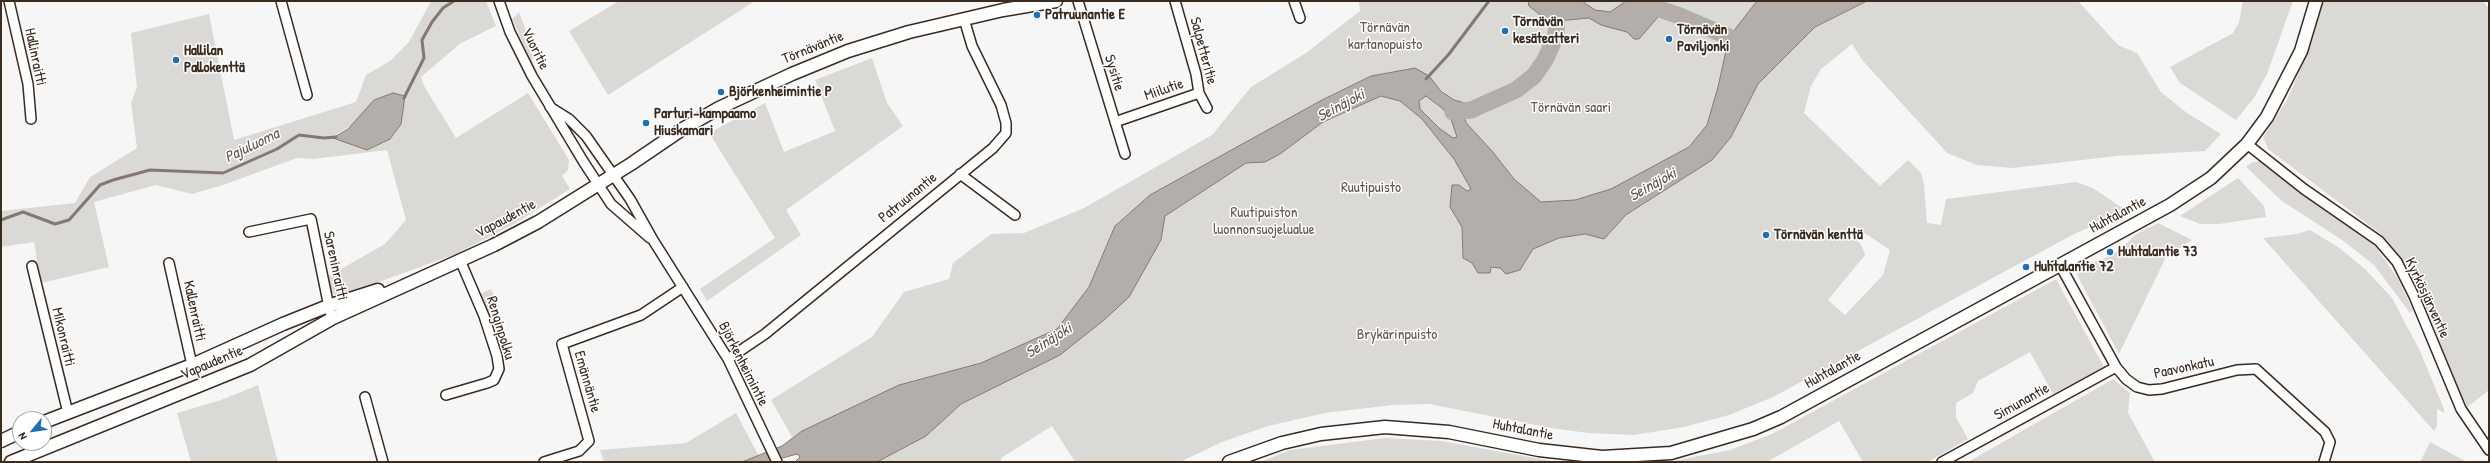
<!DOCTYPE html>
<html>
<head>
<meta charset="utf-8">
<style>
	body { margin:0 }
	#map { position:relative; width:2490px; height:463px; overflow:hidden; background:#f7f6f6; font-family:"Patrick Hand",sans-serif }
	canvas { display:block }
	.frame { position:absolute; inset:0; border:2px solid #3b2a1e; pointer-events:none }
	.north { position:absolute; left:12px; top:411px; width:40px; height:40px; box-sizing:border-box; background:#fff; border:1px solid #b1aaa5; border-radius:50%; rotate:241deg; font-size:11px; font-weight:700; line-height:16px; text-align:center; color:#3b2a1e }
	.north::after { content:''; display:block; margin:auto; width:14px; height:18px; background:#1f6fb2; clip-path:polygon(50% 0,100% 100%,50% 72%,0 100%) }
</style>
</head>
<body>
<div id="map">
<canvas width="2490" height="463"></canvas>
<div class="frame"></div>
<div class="north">N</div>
</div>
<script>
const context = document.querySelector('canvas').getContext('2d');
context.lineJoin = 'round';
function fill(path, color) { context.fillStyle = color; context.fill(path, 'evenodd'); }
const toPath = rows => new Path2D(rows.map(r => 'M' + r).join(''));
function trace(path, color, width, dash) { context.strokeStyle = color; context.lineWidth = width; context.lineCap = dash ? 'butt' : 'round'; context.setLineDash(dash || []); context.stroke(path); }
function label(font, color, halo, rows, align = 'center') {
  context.font = font + ' "Patrick Hand",sans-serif'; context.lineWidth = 3; context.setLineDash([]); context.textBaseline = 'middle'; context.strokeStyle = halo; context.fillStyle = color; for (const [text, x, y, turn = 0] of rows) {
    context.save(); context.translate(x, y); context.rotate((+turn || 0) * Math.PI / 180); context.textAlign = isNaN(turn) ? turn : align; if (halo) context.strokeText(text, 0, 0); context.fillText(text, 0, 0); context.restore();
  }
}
const green = toPath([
	[431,1,486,1,496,26,461,43,421,77,424,86,456,138,528,93,569,160,568,170,562,176,570,189,514,224,456,254,340,296,331,293,327,277,385,244,406,220,387,150,313,159,297,158,223,185,192,194,156,185,94,202,109,267,41,283,34,242,1,247,1,211,75,203,90,177,137,148,131,103,137,87,131,33,209,14,234,140,356,102,366,75,390,61,409,42],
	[355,123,367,150,333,137],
	[619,1,755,1,608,95,569,31],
	[1359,1,1757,1,1729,37,1718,87,1707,126,1689,147,1611,189,1575,200,1541,202,1514,179,1492,151,1467,124,1463,118,1465,103,1454,100,1415,68,1371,76,1333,94,1150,195,1115,226,1089,287,1057,329,981,363,899,385,792,437,771,400,872,337,904,292,949,279,953,263,991,234,1024,233,1084,208,1212,135,1251,87,1306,53,1360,11],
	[1867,1,2078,1,2118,45,2137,53,2161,92,2187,113,2221,134,2205,151,2117,156,2012,168,1977,165,1947,153,1863,61,1852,44,1821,69,1811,86,1804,113,1880,186,1908,160,1921,173,1924,184,1927,223,1941,225,1946,199,2076,182,2093,188,2127,211,2074,234,1773,397,1729,415,1684,427,1634,435,1588,433,1551,428,1429,404,1393,405,1325,413,1268,426,1222,442,1180,462,1075,462,1052,426,1001,458,1001,462,877,462,926,436,961,404,990,389,1147,262,1161,241,1165,216,1246,163,1265,162,1280,154,1323,122,1346,112,1381,96,1400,101,1422,119,1454,159,1471,189,1467,191,1459,185,1450,207,1462,227,1463,258,1472,263,1478,273,1490,273,1491,267,1520,270,1533,249,1559,238,1585,234,1604,239,1626,216,1712,160,1731,137,1758,84,1815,27],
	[1854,226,1890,250,1883,275,1845,315,1828,300,1865,255,1861,244,1856,240,1843,239],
	[2243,1,2293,1,2267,74,2254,98,2236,120,2180,83,2170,67,2233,33,2239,22],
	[2323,1,2482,1,2489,8,2489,390,2465,409,2434,326,2405,263,2381,234,2268,149,2263,137,2287,100,2313,39],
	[519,12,531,44,533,65,512,19],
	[872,58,887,103,903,126,786,210,801,235,707,301,700,289,775,238,709,133,765,103,784,152,835,131,815,80],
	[1426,96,1442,108,1451,119,1457,137,1453,138,1439,128,1420,109,1419,101],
	[2260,161,2374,245,2397,277,2413,310,2410,313,2374,265,2342,240,2282,201,2246,167,2253,162],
	[2238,178,2264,206,2266,217,2219,224,2200,224,2180,216],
	[2158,223,2192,240,2166,257,2119,354,2077,275,2083,267,2107,257,2121,249,2135,235],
	[2310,230,2338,247,2365,269,2392,298,2420,351,2444,409,2444,413,2437,409,2437,426,2434,431,2263,238,2297,234],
	[2056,279,2104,367,2053,394,2030,352,1978,381,1973,393,1956,403,1956,417,1968,439,1928,462,1863,462,1839,421,1767,462,1668,462,1730,450,1772,434],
	[491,289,499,307,487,313,478,295],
	[2113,379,2130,393,2128,413,2155,462,1968,462],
	[258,385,278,462,191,462,177,413,221,400],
	[736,413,762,462,604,462,600,450,686,443],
	[1385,438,1441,441,1557,462,1260,462,1290,450],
	[2430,442,2465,461,2466,462,2420,462]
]);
const water = toPath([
	[1528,1,1582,1,1595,10,1610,12,1626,1,1663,1,1664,10,1639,39,1634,39,1627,32,1601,25,1589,18,1557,21,1544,18,1529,6,1528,1],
	[1757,1,1867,1,1815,27,1758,84,1731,137,1712,160,1626,215,1604,239,1585,234,1559,238,1533,249,1520,270,1506,274,1500,268,1491,267,1490,273,1478,273,1472,263,1463,258,1462,227,1450,207,1452,185,1459,185,1467,191,1471,189,1454,159,1422,119,1400,101,1381,96,1323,122,1280,154,1265,162,1246,163,1165,216,1161,240,1129,297,1104,320,1060,355,961,404,926,436,877,462,795,462,800,457,797,454,768,462,742,462,782,446,802,431,899,385,981,363,1057,329,1089,287,1115,226,1150,195,1322,100,1371,76,1415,68,1429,76,1441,91,1454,100,1465,103,1468,110,1464,118,1467,124,1492,151,1514,179,1541,202,1575,200,1611,189,1689,147,1707,125,1718,87,1729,37,1757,1],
	[1426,96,1442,108,1451,119,1457,137,1453,138,1439,128,1420,109,1419,101,1426,96],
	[393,93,405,96,401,124,390,139,367,150,333,138,348,129,374,100,393,93]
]);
const stream = toPath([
	[1426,79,1449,54,1489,1],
	[404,98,424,58,422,40,432,22,443,8,454,1],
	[1,220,23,212,55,224,69,220,100,185,113,180,150,170,223,173,277,149,299,135,324,138,336,137]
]);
const river = toPath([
	[1636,1,1680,16,1729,37],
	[1453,112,1471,110,1516,90,1534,76,1545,60,1556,36,1557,8,1562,1]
]);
const minor = toPath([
	[9,1,28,84,31,119],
	[281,1,307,95],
	[499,1,510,32,532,76,583,161,611,204,650,238],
	[1078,1,1125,154],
	[1175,1,1196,74,1199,93,1207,108],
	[1294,1,1300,18],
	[550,107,569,119,586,136,630,199,653,240,728,359,777,462],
	[1115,122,1199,93],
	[2247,144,2304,189,2379,241,2397,262,2414,296,2461,409,2489,450],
	[960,174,1015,215],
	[249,232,311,219,330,312],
	[169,263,192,365],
	[2060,265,2116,367,2126,379,2137,387,2149,390,2162,389,2237,370,2256,369,2325,432,2330,442,2324,462],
	[32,266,68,413],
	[728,359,765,334,993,148,1006,133,1006,123,1001,105,972,46,964,19],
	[446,395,487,383,494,380,499,369,497,356,484,316,460,260],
	[365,397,383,462],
	[544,462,579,451,589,441,562,344,641,315,683,287],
	[1942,462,2116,367]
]);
const major = toPath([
	[44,422,192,365,283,324,328,306,378,290],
	[1,441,20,432],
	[11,462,250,365,333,318,494,245,538,222,631,164,681,130,719,108,792,74,848,51,909,32,1003,10,1056,1],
	[1229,462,1282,443,1321,434,1385,427,1449,432,1539,450,1602,457,1671,453,1753,429,1781,417,2170,205,2211,178,2247,144,2267,117,2301,51,2316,1]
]);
const markers = [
	[1037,15,4,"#1f6fb2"],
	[1505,31,4,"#1f6fb2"],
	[1669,39,4,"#1f6fb2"],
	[176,60,4,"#1f6fb2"],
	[721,92,4,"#1f6fb2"],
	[646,123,4,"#1f6fb2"],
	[1766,235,4,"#1f6fb2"],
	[2110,252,4,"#1f6fb2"],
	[2026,267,4,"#1f6fb2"]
];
const poiNames = [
	["Patruunantie E",1045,15],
	["Törnävän",1513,22],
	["kesäteatteri",1513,39],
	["Törnävän",1677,30],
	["Paviljonki",1677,47],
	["Hallilan",184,51],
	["Pallokenttä",184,68],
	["Björkenheimintie P",729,92],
	["Parturi-kampaamo",654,114],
	["Hiuskamari",654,131],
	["Törnävän kenttä",1774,235],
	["Huhtalantie 73",2118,252],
	["Huhtalantie 72",2034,267]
];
const parkNames = [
	["Törnävän",1385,28],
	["kartanopuisto",1385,45],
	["Törnävän saari",1571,108],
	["Ruutipuisto",1371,188],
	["Ruutipuiston",1264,213],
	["luonnonsuojelualue",1264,230],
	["Brykärinpuisto",1397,335]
];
const streetNames = [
	["Törnäväntie",813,48,-22],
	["Vuoritie",535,49,64],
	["Salpetteritie",1203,51,75],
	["Hallinraitti",35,57,78],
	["Sysitie",1114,73,73],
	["Miilutie",1164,90,-19],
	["Patruunantie",908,198,-39],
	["Huhtalantie",2118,215,-28],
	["Vapaudentie",506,219,-28],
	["Sareninraitti",335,266,78],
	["Kyrkösjärventie",2427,298,65],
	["Kallenraitti",194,311,78],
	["Renginpolku",500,328,73],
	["Mikonraitti",63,337,77],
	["Vapaudentie",212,363,-23],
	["Björkenheimintie",743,364,63],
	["Paavonkatu",2184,368,-12],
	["Huhtalantie",1833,370,-29],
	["Emännäntie",587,382,74],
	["Simunantie",2022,402,-29],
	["Huhtalantie",1523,430,11]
];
const waterNames = [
	["Seinäjoki",1341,106,-28],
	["Pajuluoma",252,146,-26],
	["Seinäjoki",1653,185,-29],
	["Seinäjoki",1049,341,-32]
];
fill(green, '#dbd9d6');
fill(water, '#b4aeaa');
trace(water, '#847972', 1);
trace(stream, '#847972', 3);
trace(river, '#b4aeaa', 17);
trace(minor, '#3b2a1e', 12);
trace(major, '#3b2a1e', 15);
trace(minor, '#fff', 9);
trace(major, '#fff', 12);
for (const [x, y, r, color] of markers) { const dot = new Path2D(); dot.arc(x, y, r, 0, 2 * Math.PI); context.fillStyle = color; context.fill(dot); trace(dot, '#fff', 1.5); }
label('bold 15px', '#3b2a1e', '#fff', poiNames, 'left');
label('15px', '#63564c', '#fff', parkNames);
label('15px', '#3b2a1e', '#fff', streetNames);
label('italic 16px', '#65584f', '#fff', waterNames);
</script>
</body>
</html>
